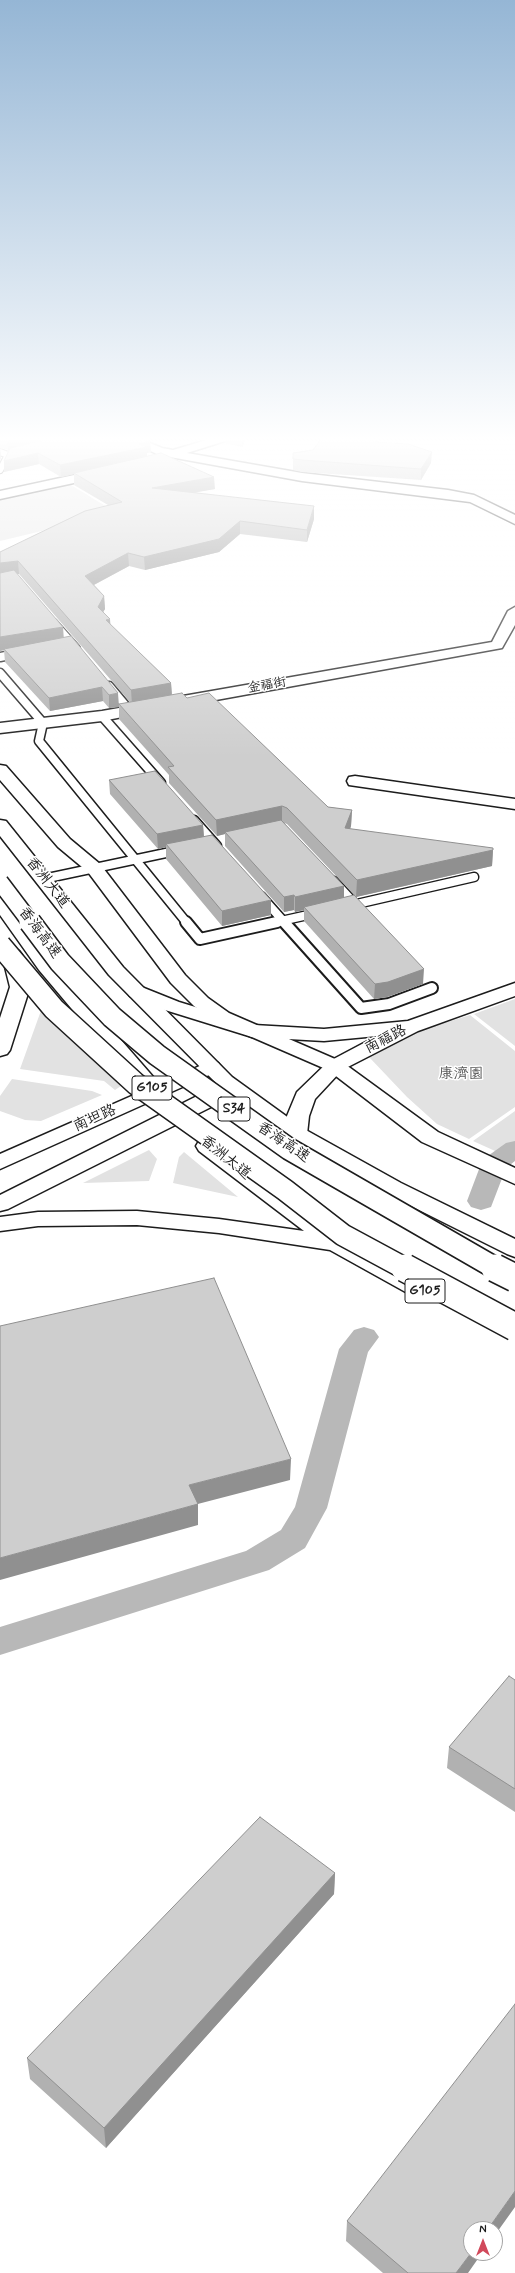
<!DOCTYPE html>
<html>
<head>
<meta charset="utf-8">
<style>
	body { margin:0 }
	#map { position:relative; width:515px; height:2273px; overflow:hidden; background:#fff; font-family:Mynerve,sans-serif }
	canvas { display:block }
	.north { position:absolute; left:463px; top:2221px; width:40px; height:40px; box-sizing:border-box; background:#fff; border:1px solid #a4a4a4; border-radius:50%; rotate:0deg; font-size:11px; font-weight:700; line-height:16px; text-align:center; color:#1c1c1c }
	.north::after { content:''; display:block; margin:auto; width:14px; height:18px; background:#d1495b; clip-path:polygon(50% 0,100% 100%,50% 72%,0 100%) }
</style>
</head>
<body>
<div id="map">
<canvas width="515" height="2273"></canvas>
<div class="north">N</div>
</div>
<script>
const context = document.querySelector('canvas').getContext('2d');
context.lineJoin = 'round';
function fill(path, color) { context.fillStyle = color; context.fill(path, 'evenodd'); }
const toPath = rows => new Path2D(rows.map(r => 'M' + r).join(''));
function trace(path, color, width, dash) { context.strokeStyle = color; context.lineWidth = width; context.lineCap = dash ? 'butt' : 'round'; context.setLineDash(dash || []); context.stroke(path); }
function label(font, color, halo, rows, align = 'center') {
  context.font = font + ' Mynerve,"LXGW WenKai TC",sans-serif'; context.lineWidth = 3; context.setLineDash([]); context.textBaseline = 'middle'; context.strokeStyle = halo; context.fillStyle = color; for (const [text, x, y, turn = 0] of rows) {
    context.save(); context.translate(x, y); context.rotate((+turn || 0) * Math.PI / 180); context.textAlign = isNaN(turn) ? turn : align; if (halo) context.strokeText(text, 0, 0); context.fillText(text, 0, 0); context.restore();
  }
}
const green = toPath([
	[66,482,117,513,0,541,0,497],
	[515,999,515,1046,474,1014],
	[43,1005,121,1086,115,1090,104,1081,20,1069],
	[470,1015,515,1051,515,1107,469,1139,437,1124,407,1097,369,1057,419,1031],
	[12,1079,92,1091,102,1095,41,1121,25,1120,0,1111,0,1096],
	[515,1111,515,1160,473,1141],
	[149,1150,157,1159,149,1181,83,1183],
	[184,1152,238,1197,173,1183,179,1157]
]);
const canal = toPath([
	[515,1141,515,1161,506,1168,491,1207,481,1210,471,1207,467,1201,481,1164,485,1158,506,1143,515,1141],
	[364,1327,374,1330,379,1337,368,1352,327,1508,305,1548,269,1570,0,1655,0,1627,246,1551,281,1530,295,1507,339,1349,354,1330,364,1327]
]);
const serviceFar2 = toPath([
	[0,452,8,455,20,452],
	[0,470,8,455],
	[54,622,77,648]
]);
const serviceFar1 = toPath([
	[0,657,20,653],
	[0,673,43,723,39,741,187,923],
	[109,686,130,711],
	[102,716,161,783],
	[194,820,217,846],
	[43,879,180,850],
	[334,881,355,904],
	[261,896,285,923],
	[348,906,474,877],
	[272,923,317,913]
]);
const service = toPath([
	[186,922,200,939,277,922],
	[284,922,361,1008,389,1004,432,988]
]);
const minor = toPath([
	[125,439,140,439,162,448,173,450,210,439,227,439,225,441,187,453,302,473,448,490,474,495,515,515,515,524,470,502,302,481,159,455,125,439],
	[102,469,106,470,108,473,106,476,0,499,0,491,102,469],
	[515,607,515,625,502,648,183,706,178,704,175,701,178,698,183,696,492,642,508,611,515,607],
	[147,703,153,705,155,708,153,711,102,721,0,733,0,723,102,711,147,703],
	[355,776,515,799,515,809,349,785,347,781,349,777,355,776],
	[515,983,515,996,418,1031,342,1070,315,1099,309,1116,307,1134,304,1139,296,1141,288,1139,285,1134,287,1116,297,1092,328,1062,377,1036,324,1041,252,1037,165,1010,130,996,127,992,130,988,137,986,144,988,179,1002,254,1025,324,1029,408,1021,515,983]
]);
const tertiary = toPath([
	[0,765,6,766,70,839,100,864,185,975,208,998,229,1013,342,1062,438,1132,515,1168,515,1184,422,1142,328,1070,215,1021,194,1006,171,983,88,872,58,847,0,780,0,765]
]);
const primary = toPath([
	[211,1061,218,1063,221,1067,218,1071,0,1169,0,1154,211,1061],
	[231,1082,239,1083,242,1088,239,1093,8,1209,0,1211,0,1195,223,1083,231,1082]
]);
const trunk = toPath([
	[0,820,6,821,123,967,232,1077,304,1129,401,1183,515,1239,515,1257,507,1254,385,1193,288,1139,218,1085,109,975,0,836,0,820],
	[0,896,7,898,53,962,155,1079,158,1084,155,1089,147,1090,139,1089,39,970,0,915,0,896],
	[12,949,19,951,22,955,30,987,10,1050,7,1054,0,1056,0,1018,10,987,2,955,5,951,12,949],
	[207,1139,215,1141,343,1238,429,1283,432,1289,429,1295,420,1297,411,1295,330,1250,219,1233,137,1225,38,1226,0,1231,0,1217,38,1212,137,1211,219,1219,304,1231,199,1151,196,1146,199,1141,207,1139]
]);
const motorwayBridgeFar2 = toPath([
	[0,882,31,923]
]);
const motorwayBridgeFar1 = toPath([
	[30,922,60,962,112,1017,157,1055,289,1149,497,1269],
	[0,945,54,1009,136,1084,285,1190,343,1235,406,1269]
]);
const motorwayBridge = toPath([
	[405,1268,515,1327],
	[495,1268,515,1278]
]);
const wall = toPath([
	[0,439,145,439,151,452,147,453,147,456,215,489,194,492,314,519,307,542,240,534,219,552,145,570,129,566,94,585,104,596,105,609,103,612,111,625,171,683,172,695,187,698,328,807,352,810,351,826,350,829,493,850,492,866,356,897,287,824,284,823,344,886,344,898,423,984,387,997,374,999,304,921,304,910,295,912,294,910,284,912,225,846,225,834,217,836,169,783,169,775,119,719,119,707,109,708,103,701,50,711,5,662,4,650,0,651,0,552,108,505,74,485,74,474,61,477,39,464,4,472,4,461,9,450,0,448,1,458,0,460],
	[17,574,19,574,130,702,119,704,64,638],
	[225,439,246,439,242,447,225,443],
	[378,439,377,442,431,463,421,480,302,472,293,470,293,453],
	[109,780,203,825,204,836,271,915,222,926,166,859,166,847,158,849,110,794],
	[515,1680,515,1812,447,1768,449,1747],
	[335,1873,334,1894,106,2148,30,2079,27,2058],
	[347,2221,468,2273,383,2273,346,2241]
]);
const shadedWall = toPath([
	[7,439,59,439,8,450],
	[242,439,246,439,242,447],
	[150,441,151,452,147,453,147,458,74,473,74,474,61,477,60,465],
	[0,447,1,458,0,460],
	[432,452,431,463,421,480,421,469],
	[38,453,39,464,4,472,4,461],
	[214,477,215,489,153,500,152,488],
	[314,506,314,519,307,542,307,530],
	[240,521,240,534,219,552,145,570,144,557],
	[128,553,129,566,86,589,85,576],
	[18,561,19,574,0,576,0,563],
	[104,596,105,609,98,621,98,607],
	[110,619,111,633,106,620],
	[63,627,64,641,4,649,4,650,0,651,0,637],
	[171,683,172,697,132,704,131,690],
	[102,687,103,701,50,711,49,698],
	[118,693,119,707,109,708,109,695],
	[282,806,282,822,225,832,225,834,217,836,216,820],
	[352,810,351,826,344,845,345,828],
	[203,825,204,839,166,844,166,847,158,849,157,834],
	[493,850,492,866,356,897,357,880],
	[344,886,344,901,304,907,304,910,295,912,295,897],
	[294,895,294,910,284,912,284,897],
	[271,900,271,915,222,926,222,911],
	[424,969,423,984,387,997,374,999,375,984],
	[291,1459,290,1480,190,1506,189,1485],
	[198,1504,198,1525,0,1580,0,1558],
	[335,1873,334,1894,106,2148,104,2128],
	[515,2191,515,2207,495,2235,495,2229,488,2229],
	[471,2253,482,2253,468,2273,456,2273]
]);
const building = toPath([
	[50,439,145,439,150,441,139,444,147,447,60,465,38,453,4,461,10,448,50,439],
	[321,439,378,439,375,442,408,444,432,452,421,469,302,460,293,459,293,453,313,450,321,439],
	[161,453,214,477,152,488,314,506,307,530,240,521,219,539,144,557,128,553,85,576,104,596,98,607,110,619,106,620,171,683,131,690,18,561,0,563,0,552,85,511,122,502,74,473,161,453],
	[14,570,63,627,0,637,0,573,14,570],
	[71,636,118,693,109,695,102,687,49,698,4,649,71,636],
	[182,693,187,698,209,693,328,807,352,810,345,828,493,848,493,850,357,880,287,808,282,806,216,820,168,767,174,766,119,704,182,693],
	[155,771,203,825,157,834,109,780,155,771],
	[281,820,344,886,295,897,294,895,284,897,225,832,281,820],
	[212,835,271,900,222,911,166,844,212,835],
	[354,895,424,969,388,982,375,984,304,907,354,895],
	[214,1278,291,1459,189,1485,198,1504,0,1558,0,1326,214,1278],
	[509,1676,515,1680,515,1789,449,1747,509,1676],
	[260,1817,335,1873,104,2128,27,2058,260,1817],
	[515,2004,515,2191,488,2229,471,2229,471,2253,456,2273,408,2273,347,2221,515,2004]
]);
const farStreetnames = [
	["金福街",267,686,-10]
];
const shields = [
	[152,1088,40],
	[234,1109,32],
	[425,1291,40]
];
const shieldNames = [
	["G105",152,1088],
	["S34",234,1109],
	["G105",425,1291]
];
const streetNames = [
	["香洲大道",47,883,52],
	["香海高速",39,933,53],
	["南福路",386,1040,-27],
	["南坦路",95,1119,-24],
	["香海高速",283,1143,34],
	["香洲大道",225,1158,39]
];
const parkNames = [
	["康濟園",461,1075]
];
fill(green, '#e2e2e2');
fill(canal, '#b8b8b8');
trace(serviceFar2, '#1c1c1c', 8);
trace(serviceFar1, '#1c1c1c', 11);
trace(service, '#1c1c1c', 14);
trace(minor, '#1c1c1c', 3);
trace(tertiary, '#1c1c1c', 3);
trace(primary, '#1c1c1c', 3);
trace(trunk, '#1c1c1c', 3);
trace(serviceFar2, '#fff', 6);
trace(serviceFar1, '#fff', 8);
trace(service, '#fff', 10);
fill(minor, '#fff');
fill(tertiary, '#fff');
fill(primary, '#fff');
fill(trunk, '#fff');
trace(motorwayBridgeFar2, '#1c1c1c', 19, []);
trace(motorwayBridgeFar1, '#1c1c1c', 24, []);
trace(motorwayBridge, '#1c1c1c', 30, []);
trace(motorwayBridgeFar2, '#fff', 16);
trace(motorwayBridgeFar1, '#fff', 21);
trace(motorwayBridge, '#fff', 27);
fill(wall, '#b1b1b1');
fill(shadedWall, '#909090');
fill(building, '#cecece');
trace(building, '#909090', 1);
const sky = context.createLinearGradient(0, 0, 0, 757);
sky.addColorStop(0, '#95b6d5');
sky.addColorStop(0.58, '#fff');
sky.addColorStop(1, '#ffffff00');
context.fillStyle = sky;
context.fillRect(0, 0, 515, 757);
label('13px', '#1c1c1c', '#fff', farStreetnames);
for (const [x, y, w] of shields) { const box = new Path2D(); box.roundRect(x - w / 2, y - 12, w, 24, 3); context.fillStyle = '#fff'; context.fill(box); trace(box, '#1c1c1c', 1); }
label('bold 14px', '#1c1c1c', null, shieldNames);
label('15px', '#1c1c1c', '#fff', streetNames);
label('15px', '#575757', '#fff', parkNames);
</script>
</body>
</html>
